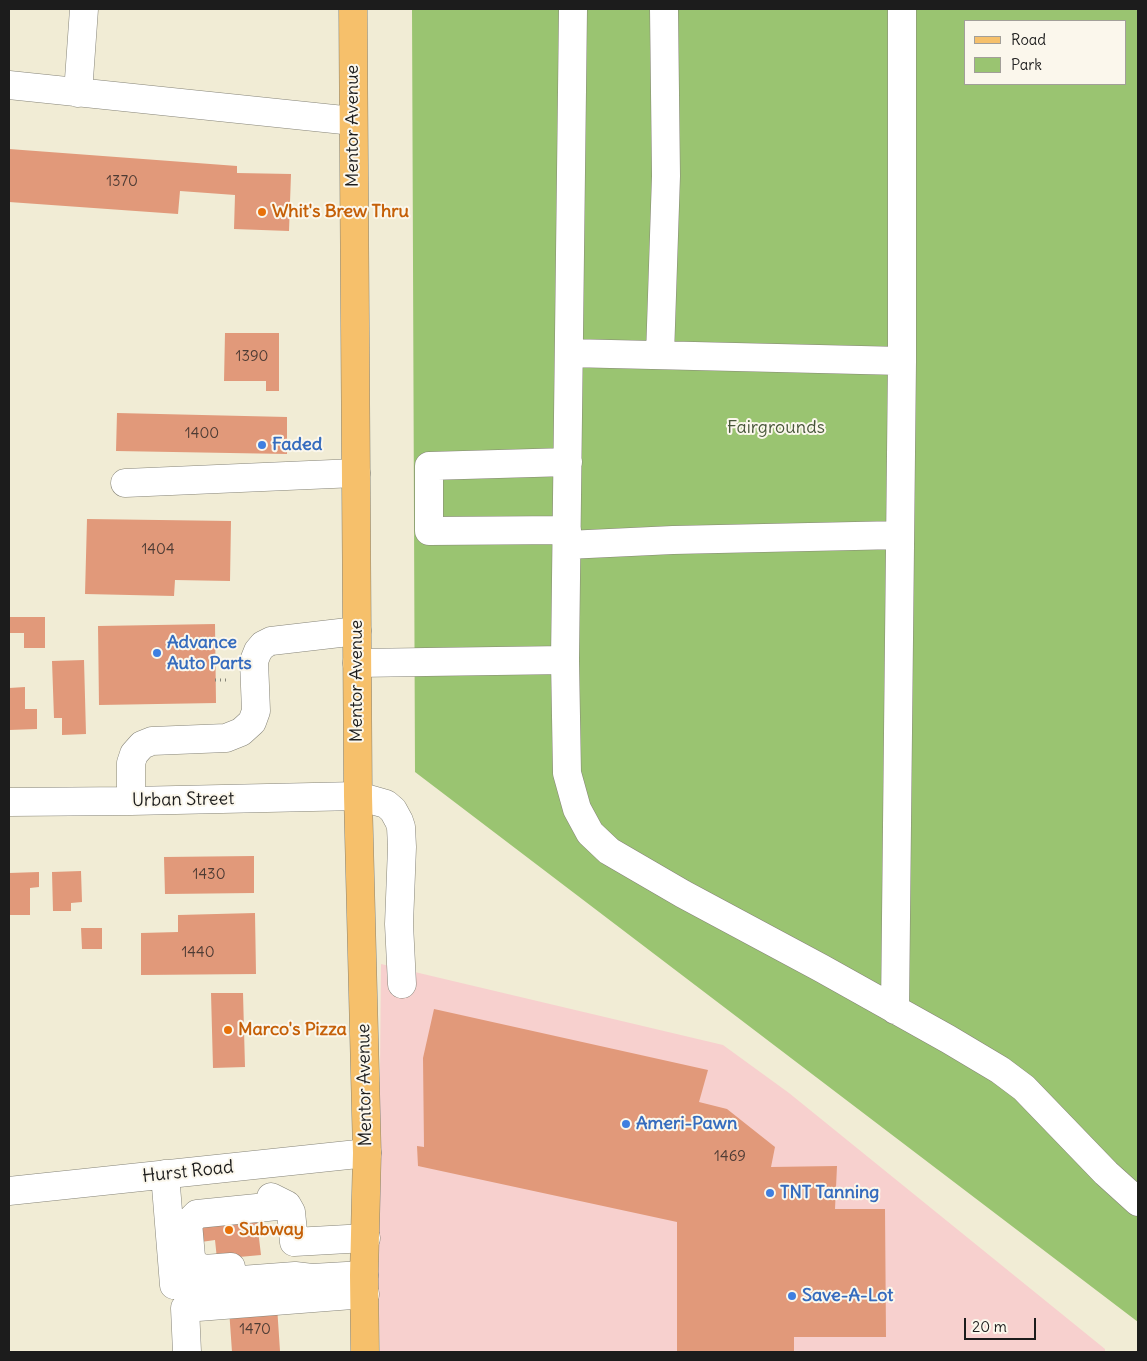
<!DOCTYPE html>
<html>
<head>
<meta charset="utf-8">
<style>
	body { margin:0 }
	#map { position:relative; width:1147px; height:1361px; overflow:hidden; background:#f1ecd5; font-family:Delius,sans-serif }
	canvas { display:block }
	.frame { position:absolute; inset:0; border:10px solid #1c1c1c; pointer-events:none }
	.legend { position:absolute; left:964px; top:20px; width:162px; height:65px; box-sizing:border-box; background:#fbf7ec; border:1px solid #a29f99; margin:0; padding:6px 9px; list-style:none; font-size:15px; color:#1c1c1c }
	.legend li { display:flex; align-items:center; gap:10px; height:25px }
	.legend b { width:25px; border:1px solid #a29f99 }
	.scale { position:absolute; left:964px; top:1318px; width:72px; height:22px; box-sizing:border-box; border:2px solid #1c1c1c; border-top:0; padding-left:6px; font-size:15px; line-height:18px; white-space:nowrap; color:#1c1c1c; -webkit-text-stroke:4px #fbf7ec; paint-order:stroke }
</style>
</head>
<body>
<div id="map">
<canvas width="1147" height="1361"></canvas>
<div class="frame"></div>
<ul class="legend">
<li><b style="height:6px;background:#f6c06b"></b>Road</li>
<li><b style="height:14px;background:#9ac471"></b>Park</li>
</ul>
<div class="scale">20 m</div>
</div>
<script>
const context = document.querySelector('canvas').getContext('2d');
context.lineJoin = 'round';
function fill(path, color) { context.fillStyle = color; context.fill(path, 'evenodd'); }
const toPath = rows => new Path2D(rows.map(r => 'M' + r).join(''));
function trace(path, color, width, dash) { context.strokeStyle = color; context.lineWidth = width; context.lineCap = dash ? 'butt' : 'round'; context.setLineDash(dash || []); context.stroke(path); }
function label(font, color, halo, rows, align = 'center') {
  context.font = font + ' Delius,sans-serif'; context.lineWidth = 4; context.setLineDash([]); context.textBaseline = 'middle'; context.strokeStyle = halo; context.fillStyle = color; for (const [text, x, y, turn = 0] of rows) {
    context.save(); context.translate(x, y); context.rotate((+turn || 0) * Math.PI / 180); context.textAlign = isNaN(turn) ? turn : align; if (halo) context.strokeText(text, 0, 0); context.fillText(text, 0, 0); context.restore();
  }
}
const built = toPath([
	[381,964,723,1045,789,1093,1105,1349,1105,1352,380,1352,378,1288]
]);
const green = toPath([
	[412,9,1138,9,1138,1322,415,772],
	[966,21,1126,21,1126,84,966,84]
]);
const building = toPath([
	[9,149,237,166,237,173,291,174,289,231,234,229,235,195,180,191,178,214,9,202],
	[225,333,279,333,279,391,266,391,266,381,224,381],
	[117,413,287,417,287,454,116,451],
	[87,519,231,521,230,581,175,580,174,596,85,594],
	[9,617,45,617,45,648,24,648,24,633,9,633],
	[215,624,216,703,99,705,98,626],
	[84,660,86,734,62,735,62,718,54,718,52,661],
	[25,687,25,709,37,709,37,729,9,730,9,688],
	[254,856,254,893,165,894,164,857],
	[81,871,82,902,71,903,71,911,53,911,52,872],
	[39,872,39,887,30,888,30,915,9,915,9,873],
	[255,913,256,974,141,975,141,933,178,932,178,915],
	[81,928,102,928,102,949,82,949],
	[211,993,243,993,245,1067,213,1068],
	[434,1009,708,1070,699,1102,727,1109,775,1147,771,1167,837,1166,835,1209,885,1209,886,1337,794,1337,794,1352,677,1352,677,1222,418,1166,417,1146,424,1147,423,1058],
	[256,1213,261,1255,217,1259,215,1240,201,1242,198,1221],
	[277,1306,280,1351,232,1352,229,1309]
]);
const path = toPath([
	[215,680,230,680]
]);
const minor = toPath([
	[573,9,565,660,567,773,577,809,590,833,609,851,683,894,821,968,948,1039,1000,1070,1024,1088,1106,1173,1138,1202],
	[9,85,353,121],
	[78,93,84,9],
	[569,353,902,361,895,1010],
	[660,355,666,176,664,9],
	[902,361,902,9],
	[125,483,356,473],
	[567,530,429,531,429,466,568,462],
	[567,545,673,540,900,535],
	[357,663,565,660],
	[131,801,131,763,134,754,142,745,152,741,226,738,241,732,252,722,256,711,254,661,258,651,263,645,271,641,357,631],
	[9,802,131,801,358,796,386,804,393,810,399,821,401,827,402,847,399,924,402,984],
	[165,1174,174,1285,295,1276,312,1278,364,1275],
	[9,1191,367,1153],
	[271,1197,287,1205,291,1212,294,1242,366,1238],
	[231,1267,204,1269,195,1265,191,1257,188,1223,197,1214,287,1205],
	[187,1352,185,1308,365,1294]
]);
const major = toPath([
	[353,9,358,796,367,1153,364,1275,365,1352]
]);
const markers = [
	[262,212,5,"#e8710a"],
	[262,445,5,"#3f7fe0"],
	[157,653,5,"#3f7fe0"],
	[228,1030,5,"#e8710a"],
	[626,1124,5,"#3f7fe0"],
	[770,1193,5,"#3f7fe0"],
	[229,1230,5,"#e8710a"],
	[792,1296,5,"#3f7fe0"]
];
const numberNames = [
	["1370",122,182],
	["1390",252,357],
	["1400",202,434],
	["1404",158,550],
	["1430",209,875],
	["1440",198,953],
	["1469",730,1157],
	["1470",255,1330]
];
const streetNames = [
	["Mentor Avenue",353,126,-90],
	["Mentor Avenue",357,681,-90],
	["Urban Street",183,800,-1],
	["Mentor Avenue",365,1085,-91],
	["Hurst Road",188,1172,-6]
];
const foodNames = [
	["Whit's Brew Thru",272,212],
	["Marco's Pizza",238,1030],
	["Subway",239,1230]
];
const parkNames = [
	["Fairgrounds",776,428]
];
const shopNames = [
	["Faded",272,445],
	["Advance",167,643],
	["Auto Parts",167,664],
	["Ameri-Pawn",636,1124],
	["TNT Tanning",780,1193],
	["Save-A-Lot",802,1296]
];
fill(built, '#f7d0ce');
fill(green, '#9ac471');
fill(building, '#e1997a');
trace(minor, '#868478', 29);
trace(major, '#868478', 29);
trace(path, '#868478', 3, [1, 4]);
trace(minor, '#fff', 28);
trace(major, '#f6c06b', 28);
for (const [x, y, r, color] of markers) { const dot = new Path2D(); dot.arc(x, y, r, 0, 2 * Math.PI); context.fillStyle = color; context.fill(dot); trace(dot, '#fbf7ec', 2); }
label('15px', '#4d3b34', null, numberNames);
label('18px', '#1c1c1c', '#fbf7ec', streetNames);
label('bold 18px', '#c56008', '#fbf7ec', foodNames, 'left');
label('18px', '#48573a', '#fbf7ec', parkNames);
label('bold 18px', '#366cbe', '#fbf7ec', shopNames, 'left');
</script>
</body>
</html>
